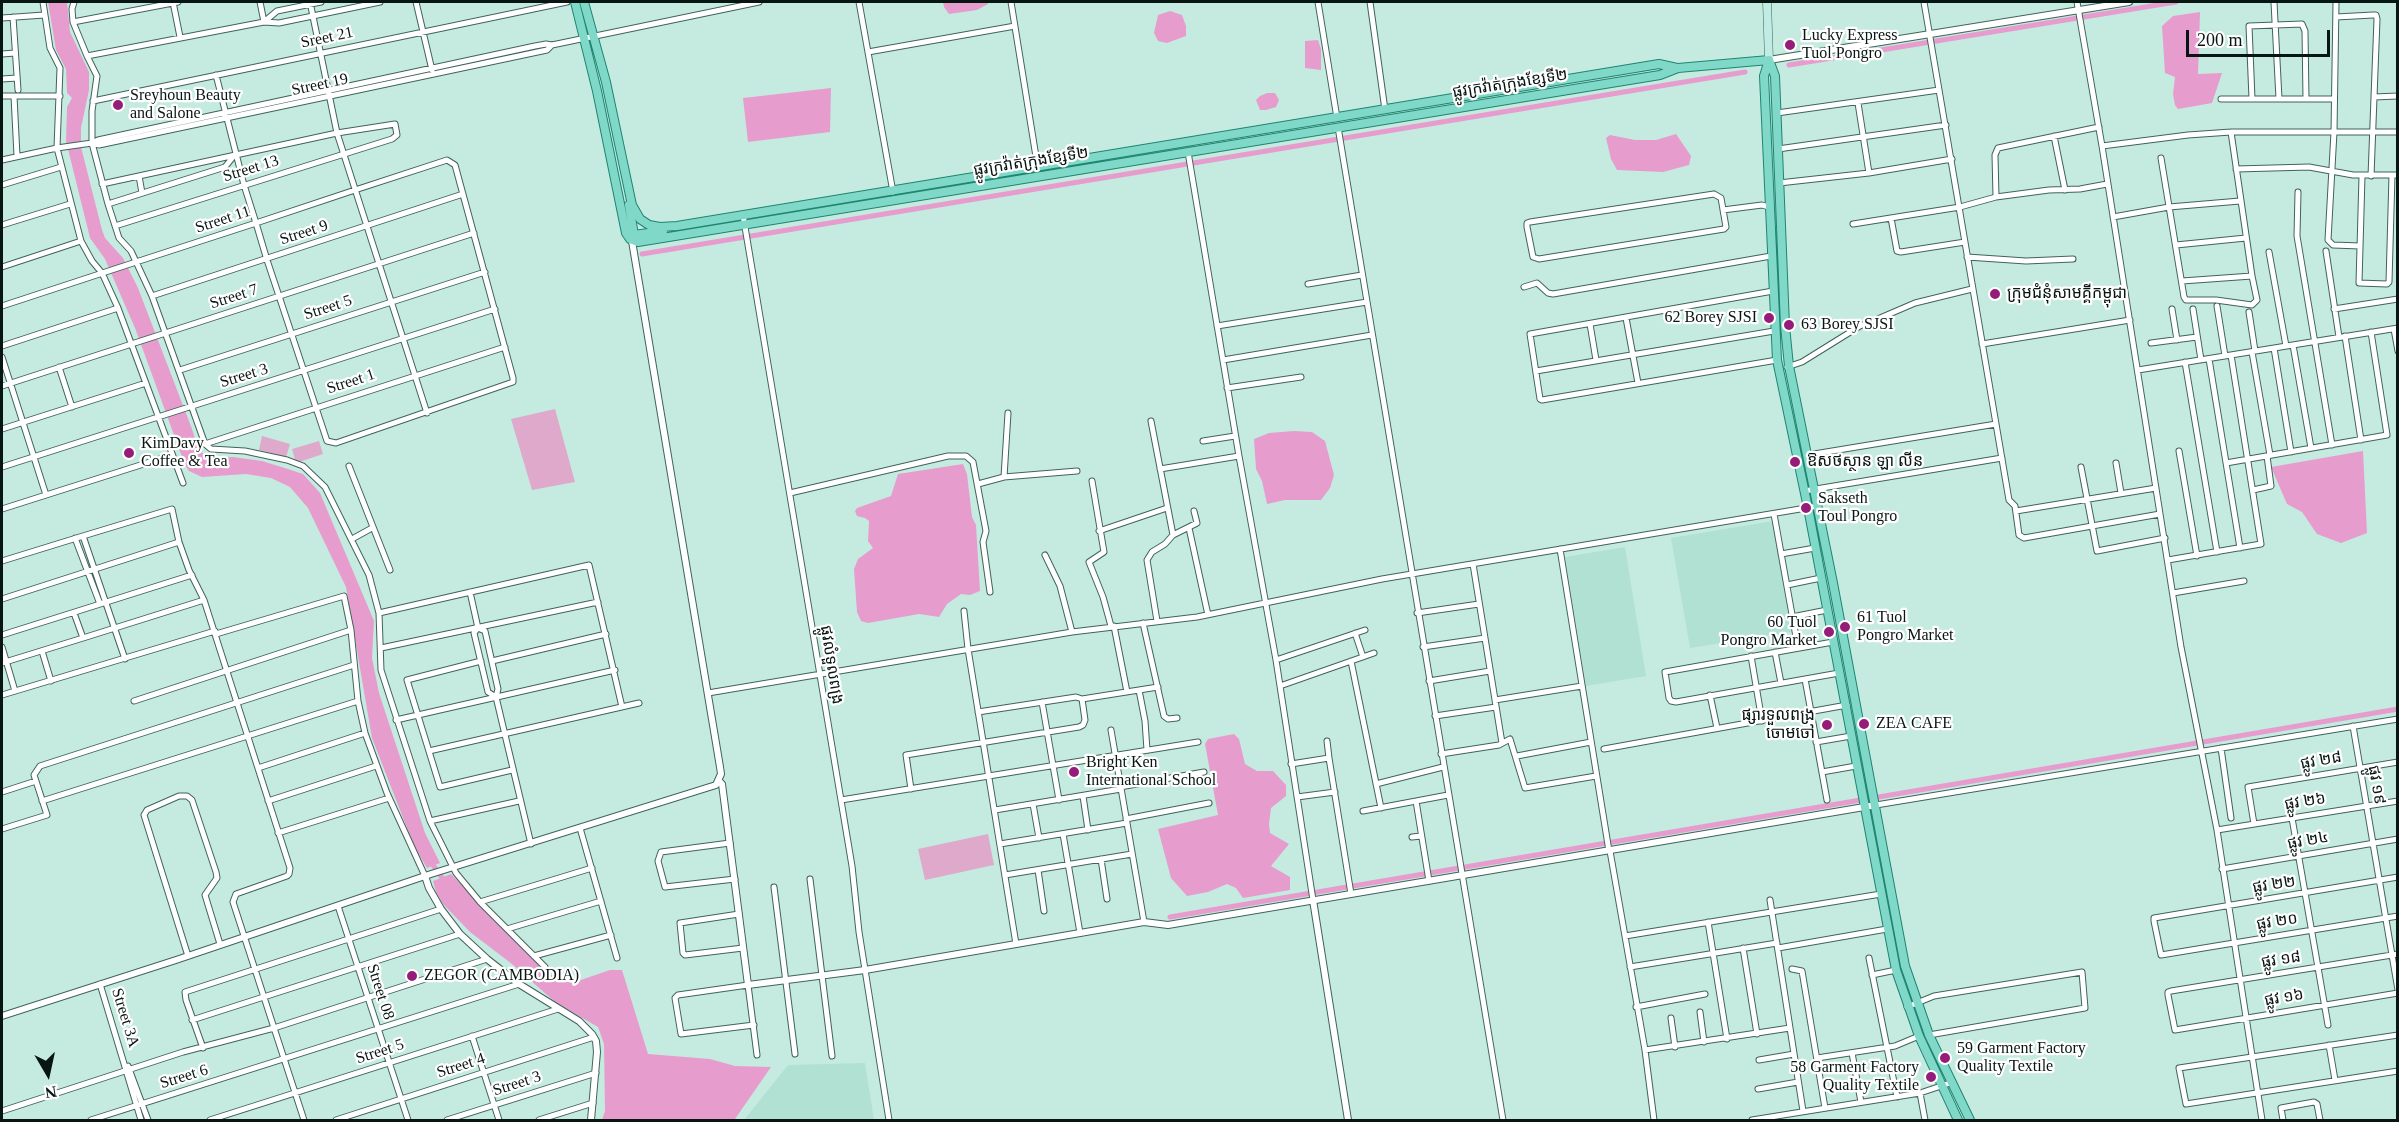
<!DOCTYPE html>
<html>
<head>
<meta charset="utf-8">
<style>
	body { margin:0 }
	#map { position:relative; width:2399px; height:1122px; overflow:hidden; background:#c5ebe0; font-family:"Times New Roman",serif }
	canvas { display:block }
	.frame { position:absolute; inset:0; border:3px solid #081612; pointer-events:none }
	.north { position:absolute; left:18px; top:1044px; width:60px; height:60px; -webkit-text-stroke:4px #fff; paint-order:stroke; rotate:171deg; font-size:16px; font-weight:700; line-height:24px; text-align:center; color:#081612 }
	.north::after { content:''; display:block; margin:auto; width:21px; height:27px; background:#081612; clip-path:polygon(50% 0,100% 100%,50% 72%,0 100%) }
	.scale { position:absolute; left:2186px; top:30px; width:144px; height:27px; box-sizing:border-box; border:3px solid #081612; border-top:0; padding-left:8px; font-size:18px; line-height:21px; white-space:nowrap; color:#081612; -webkit-text-stroke:4px #fff; paint-order:stroke }
</style>
</head>
<body>
<div id="map">
<canvas width="2399" height="1122"></canvas>
<div class="frame"></div>
<div class="north">N</div>
<div class="scale">200 m</div>
</div>
<script>
const context = document.querySelector('canvas').getContext('2d');
context.lineJoin = 'round';
function fill(path, color) { context.fillStyle = color; context.fill(path, 'evenodd'); }
const toPath = rows => new Path2D(rows.map(r => 'M' + r).join(''));
function trace(path, color, width, dash) { context.strokeStyle = color; context.lineWidth = width; context.lineCap = dash ? 'butt' : 'round'; context.setLineDash(dash || []); context.stroke(path); }
function label(font, color, halo, rows, align = 'center') {
  context.font = font + ' "Times New Roman","Noto Sans Khmer",serif'; context.lineWidth = 4.5; context.setLineDash([]); context.textBaseline = 'middle'; context.strokeStyle = halo; context.fillStyle = color; for (const [text, x, y, turn = 0] of rows) {
    context.save(); context.translate(x, y); context.rotate((+turn || 0) * Math.PI / 180); context.textAlign = isNaN(turn) ? turn : align; if (halo) context.strokeText(text, 0, 0); context.fillText(text, 0, 0); context.restore();
  }
}
const built = toPath([
	[1773,521,1791,632,1690,648,1671,538],
	[1625,547,1646,676,1586,686,1565,557],
	[865,1063,874,1120,744,1120,788,1065]
]);
const green = toPath([
	[555,409,575,482,532,490,511,419],
	[262,436,290,444,286,457,259,450],
	[319,441,323,454,296,463,292,449],
	[988,834,994,865,925,880,918,849]
]);
const water = toPath([
	[48,2,67,2,70,32,89,72,89,90,81,128,81,147,102,230,105,238,123,258,138,288,192,429,199,451,212,458,233,457,262,461,288,469,303,474,320,493,374,621,372,658,379,693,425,833,440,863,427,868,414,846,372,738,346,587,308,508,290,487,271,478,246,474,202,477,189,471,185,465,135,328,105,259,90,238,66,141,67,107,72,98,67,93,66,69,56,50],
	[943,2,988,2,988,4,977,10,949,14,944,7],
	[1170,11,1182,15,1186,26,1186,36,1167,43,1158,41,1154,33,1158,15],
	[2200,12,2198,74,2222,73,2212,103,2178,109,2175,105,2173,94,2175,77,2165,73,2162,26,2173,16],
	[1318,40,1321,49,1321,70,1305,68,1305,41],
	[831,88,830,132,748,142,743,98],
	[1267,93,1275,93,1279,100,1276,107,1266,110,1260,110,1256,100,1260,96],
	[1676,134,1691,156,1689,165,1663,172,1617,170,1611,159,1606,138,1610,135,1635,140,1656,140],
	[1294,431,1312,432,1325,441,1334,475,1330,488,1321,500,1285,500,1267,504,1262,481,1256,469,1254,439,1269,433],
	[2363,451,2367,533,2341,543,2317,534,2302,512,2287,504,2271,467],
	[963,464,967,474,972,517,976,525,980,591,970,595,961,594,947,604,939,617,919,614,868,623,861,621,857,612,854,569,858,559,873,548,868,541,869,521,865,518,857,516,855,511,857,508,891,496,898,474],
	[1234,734,1239,739,1245,764,1257,771,1273,771,1286,785,1286,796,1271,808,1269,824,1270,833,1289,844,1271,866,1290,877,1290,890,1243,898,1236,888,1227,884,1208,892,1187,896,1171,878,1158,829,1218,815,1205,744,1208,739],
	[451,874,548,974,572,983,610,970,622,970,648,1054,710,1059,735,1066,771,1067,735,1119,602,1120,605,1111,604,1044,598,1027,555,1002,512,964,470,932,443,904,436,892,433,881]
]);
const canal = toPath([
	[1789,65,2176,2],
	[642,254,1745,72],
	[430,861,446,883],
	[1170,917,2398,709]
]);
const minor = toPath([
	[43,2,50,48,60,68,57,148,81,241,92,261,102,273,118,308,183,483],
	[74,2,72,9,73,22,87,56,264,22,279,23,380,2],
	[173,2,180,37],
	[260,2,264,22],
	[310,2,337,133,427,413],
	[416,2,432,70],
	[859,2,893,192],
	[1011,2,1038,169],
	[1318,2,1337,118],
	[1370,2,1385,110],
	[1924,2,2009,500,2015,506,2019,535,2024,538,2160,514],
	[2077,2,2102,146,2181,647,2217,830,2262,1120],
	[2274,2,2279,99],
	[2336,2,2334,132,2328,240,2333,245,2360,246],
	[13,17,18,90],
	[2336,17,2373,15,2376,15,2377,19,2371,176],
	[2,18,44,15],
	[73,22,178,2],
	[264,22,277,11,321,2],
	[868,52,1015,26],
	[2,54,15,53],
	[87,56,97,76,92,111,92,143,108,204,119,238,131,251,152,296,205,444,211,449,245,451,287,460,303,466,325,487,369,575,379,613,381,670,430,821,456,873,480,902,545,967],
	[2,79,17,78],
	[2,96,60,96],
	[14,96,17,156],
	[2374,97,2398,96],
	[2221,99,2334,99],
	[2252,99,2249,26,2302,24,2305,31,2306,99],
	[93,101,567,2],
	[1858,103,1869,173],
	[1777,113,1939,90],
	[1338,127,1503,1120],
	[2054,136,2065,190],
	[92,143,98,140,535,46,546,44,552,45,759,2],
	[2102,146,2188,135,2231,132,2398,132],
	[1778,149,1946,125],
	[1188,152,1239,456,1276,660,1313,900],
	[2161,158,2184,297,2186,300,2216,300,2252,305,2257,300,2252,276],
	[2,160,57,148,92,143,99,145,547,50,552,45],
	[2236,169,2309,167,2353,175,2398,175],
	[139,176,142,193],
	[2362,176,2359,283,2387,284,2389,282,2392,175],
	[1779,183,1869,173,1952,159],
	[102,184,337,133,395,124,397,135,392,139,115,226],
	[2,185,61,167],
	[2298,192,2297,236,2332,445],
	[1714,194,1721,198,1726,227,1724,229,1539,259,1533,257,1527,227,1527,223,1530,222,1714,194],
	[1996,197,1995,155,1998,148,2099,127],
	[108,204,225,167,233,157],
	[1723,210,1762,205,1769,207],
	[743,215,852,866,859,932,889,1120],
	[2113,217,2169,207,2240,201],
	[1891,218,1897,251,1901,252,1965,242],
	[1853,224,1960,207,1996,197,2049,190,2080,189,2107,184],
	[2,225,70,204],
	[2176,245,2246,238],
	[2326,251,2339,337],
	[2269,252,2286,346],
	[1967,257,2026,261,2073,259],
	[2,267,81,241],
	[2182,281,2252,276,2231,132],
	[1308,284,1362,275],
	[1524,287,1537,283,1548,293,1553,294,1771,256],
	[1773,291,1530,334,1540,399,1542,400,1777,360],
	[152,296,463,194],
	[2,306,133,263,256,223,355,190,447,160,455,165,513,378,513,382,336,443,327,441,279,296,267,260,256,223,244,185,216,75],
	[2217,306,2225,356],
	[2172,309,2177,340],
	[2193,309,2201,360],
	[2334,309,2398,299],
	[2249,312,2255,351],
	[1626,318,1638,383],
	[1590,324,1596,360],
	[1217,326,1367,302],
	[2394,329,2398,351],
	[2345,336,2361,440],
	[2151,343,2197,337],
	[1982,344,2130,320],
	[2293,345,2311,448],
	[2,346,118,308],
	[2274,348,2291,452],
	[2252,352,2270,455],
	[2,357,46,495],
	[2209,359,2240,548],
	[1223,360,1372,335],
	[2185,362,2217,552],
	[59,367,72,407],
	[1787,367,1802,362,1860,326,1880,318,1915,303,1972,289],
	[180,370,485,272],
	[2138,370,2398,328],
	[1536,371,1774,331],
	[2,386,474,233],
	[1227,388,1301,377],
	[1151,421,1173,535,1165,544,1152,552,1147,560,1157,621],
	[2,429,146,383],
	[1203,441,1235,436],
	[205,444,505,347],
	[2179,451,2197,556],
	[1808,455,1996,424],
	[2116,463,2121,493],
	[2226,463,2387,435,2371,332],
	[349,466,390,570],
	[2,467,495,309],
	[2081,467,2097,551,2165,538],
	[1160,469,1239,456],
	[1004,477,1008,413],
	[1092,481,1104,552,1089,562,1103,597,1111,626],
	[978,484,1004,477,1077,471],
	[2253,490,2271,486,2267,456],
	[1804,491,2002,458],
	[790,493,948,456,966,456,973,462,986,531,983,542,990,592],
	[2,509,172,455],
	[2016,511,2156,488],
	[1774,514,1798,648],
	[1189,528,1208,615],
	[1099,531,1167,508],
	[1173,535,1197,523,1194,511],
	[75,538,100,604],
	[352,539,372,528],
	[1560,549,1609,851],
	[1781,554,1815,548],
	[1045,555,1060,586,1072,632],
	[2168,560,2261,544,2231,355],
	[2,561,83,536],
	[1473,564,1502,743],
	[1787,585,1821,578],
	[470,592,478,628,485,631,498,689,496,697,531,844],
	[2173,593,2244,581],
	[2,599,179,542],
	[964,611,968,649,1016,944],
	[379,613,589,565,622,707],
	[1417,613,1479,604],
	[1792,617,1827,610],
	[1143,623,1164,716,1168,719,1177,718],
	[1114,626,1127,692],
	[478,628,474,633,488,692,496,697],
	[1355,633,1363,657],
	[216,634,344,596,351,630,358,701,365,733,387,793,425,876],
	[2,635,192,575],
	[83,638,204,600],
	[1833,642,1665,672,1669,698,1671,701,1676,702,1839,673],
	[2,647,15,691],
	[1423,647,1485,638],
	[381,648,598,602],
	[42,651,51,681],
	[1775,652,1781,683],
	[1751,656,1762,721],
	[125,659,83,536,172,509,179,542,189,570,204,600,290,868,289,874,287,876,236,894,233,902,304,1120],
	[1276,660,1365,630],
	[481,661,407,680,440,787,512,770],
	[492,661,606,634],
	[1351,661,1381,808],
	[2,663,83,638,74,613],
	[1805,679,1827,800],
	[1429,681,1490,671],
	[1280,686,1374,653],
	[1139,690,1145,721,1147,750],
	[708,693,1072,632,1197,617,1382,579,1818,506],
	[2,695,215,631],
	[1710,695,1717,728],
	[1495,700,1582,686],
	[134,701,351,630],
	[1042,702,1059,800],
	[978,712,1076,697,1082,699,1158,687],
	[1435,716,1496,707],
	[396,720,615,670],
	[2353,726,2398,990],
	[1111,730,1144,922],
	[1327,741,1329,758],
	[1816,742,1851,736],
	[2221,748,2231,818],
	[1604,749,1847,705],
	[429,751,639,703],
	[1441,754,1499,745,1510,739,1525,788,1596,776],
	[1517,756,1591,742],
	[1291,764,1329,758,1351,894],
	[258,768,365,733],
	[1822,772,1856,766],
	[1376,784,1443,767],
	[1120,787,1204,772],
	[911,789,906,755,1079,727,1083,725,1085,720,1082,699],
	[2,792,36,781],
	[1083,796,1088,830],
	[1297,797,1335,792],
	[841,800,1198,742],
	[42,801,358,701],
	[268,801,376,766],
	[1416,801,1429,881],
	[1033,804,1039,838],
	[1876,805,2398,719],
	[995,810,1121,789],
	[1363,811,1448,795],
	[2292,818,2328,1025],
	[1126,819,1209,803],
	[430,821,519,801],
	[2254,824,2248,787,2398,762],
	[580,828,617,958],
	[2,829,47,815,34,775,40,766,354,665],
	[2217,830,2398,801],
	[278,833,389,798],
	[1063,834,1080,933],
	[1412,837,1421,836],
	[730,843,661,852,658,861,665,887,735,879],
	[1000,844,1127,823],
	[1610,851,1645,1050,1790,1028],
	[1101,859,1107,899],
	[2222,869,2398,839],
	[1038,870,1044,911],
	[1005,875,1132,854],
	[2398,877,2154,918,2154,921,2161,955,2398,916],
	[810,879,832,1056],
	[774,887,795,1054],
	[1770,900,1803,1111],
	[480,902,592,868],
	[338,906,408,1120],
	[739,914,680,923,683,953,685,955,743,948],
	[1708,922,1727,1039],
	[507,929,601,901],
	[1625,936,1881,894],
	[1743,948,1757,1034],
	[1778,948,1887,929],
	[2398,954,2171,991,2168,992,2168,995,2175,1030,2398,993],
	[188,956,144,815,147,810,179,796,187,796,192,800,216,872,217,878,205,895,220,944],
	[534,956,611,935],
	[1869,958,1897,1097],
	[1630,967,1777,943],
	[1792,969,1802,971,1825,1108],
	[1872,975,1896,970],
	[100,984,141,1120],
	[1636,1007,1705,994],
	[1907,1007,1934,996,2082,972,2085,1008,1929,1035],
	[1700,1012,1704,1042],
	[1671,1018,1675,1047],
	[192,1020,460,934],
	[754,1025,681,1034,675,998,678,995,748,985,757,1055],
	[2398,1035,2179,1068,2186,1104,2398,1071],
	[472,1036,499,1120],
	[2329,1045,2335,1080],
	[203,1048,186,1000,185,992,441,909],
	[1645,1050,1654,1120],
	[1852,1053,1861,1102],
	[1817,1058,1895,1046,1919,1036],
	[1759,1060,1794,1054],
	[128,1066,148,1120],
	[1758,1089,1798,1082],
	[1920,1093,1925,1120],
	[2,1111,183,1052,274,1028,487,959],
	[91,1120,519,984],
	[210,1120,558,1009],
	[336,1120,594,1037],
	[447,1120,596,1073],
	[539,1120,593,1103],
	[1752,1120,1920,1093,1953,1082],
	[2283,1120,2281,1108,2314,1102,2317,1104,2320,1120]
]);
const tertiary = toPath([
	[1769,60,2129,2],
	[719,781,722,784,748,985,865,970,1144,922,1168,925,1876,805],
	[425,876,429,888,441,909,460,934,487,959,519,984,579,1021,592,1034,596,1041,597,1052,591,1120],
	[1313,900,1348,1120],
	[2,1016,176,960,431,874,716,785,721,774,720,767,632,241]
]);
const secondary = toPath([
	[1767,2,1769,60]
]);
const primary = toPath([
	[575,2,597,91,626,233,630,239,638,242,1660,75,1678,68,1769,60],
	[584,2,606,82,632,205,640,219,649,225,660,227,677,226,1659,64,1677,68],
	[1769,60,1775,76,1785,326,1789,366,1833,583,1905,966,1929,1035,1970,1120],
	[1769,60,1764,76,1777,360,1808,508,1896,970,1919,1036,1958,1120],
	[629,205,634,235,663,231]
]);
const markers = [
	[1790,45,6,"#951d79"],
	[118,105,6,"#951d79"],
	[1995,294,6,"#951d79"],
	[1769,318,6,"#951d79"],
	[1789,325,6,"#951d79"],
	[129,453,6,"#951d79"],
	[1795,462,6,"#951d79"],
	[1806,508,6,"#951d79"],
	[1845,627,6,"#951d79"],
	[1829,632,6,"#951d79"],
	[1864,724,6,"#951d79"],
	[1827,725,6,"#951d79"],
	[1074,772,6,"#951d79"],
	[412,976,6,"#951d79"],
	[1945,1058,6,"#951d79"],
	[1931,1077,6,"#951d79"]
];
const poiNames = [
	["Lucky Express",1802,36],
	["Tuol Pongro",1802,54],
	["Sreyhoun Beauty",130,96],
	["and Salone",130,114],
	["ក្រុមជំនុំសាមគ្គីកម្ពុជា",2007,294],
	["62 Borey SJSI",1757,318,"right"],
	["63 Borey SJSI",1801,325],
	["KimDavy",141,444],
	["Coffee & Tea",141,462],
	["ឱសថស្ថាន ឡា លីន",1807,462],
	["Sakseth",1818,499],
	["Toul Pongro",1818,517],
	["61 Tuol",1857,618],
	["Pongro Market",1857,636],
	["60 Tuol",1817,623,"right"],
	["Pongro Market",1817,641,"right"],
	["ផ្សារទួលពង្រ",1815,716,"right"],
	["ចោមចៅ",1815,734,"right"],
	["ZEA CAFE",1876,724],
	["Bright Ken",1086,763],
	["International School",1086,781],
	["ZEGOR (CAMBODIA)",424,976],
	["59 Garment Factory",1957,1049],
	["Quality Textile",1957,1067],
	["58 Garment Factory",1919,1068,"right"],
	["Quality Textile",1919,1086,"right"]
];
const streetNames = [
	["Sreet 21",327,38,-12],
	["ផ្លូវក្រវ៉ាត់ក្រុងខ្សែទី២",1510,84,-9],
	["Street 19",320,85,-12],
	["ផ្លូវក្រវ៉ាត់ក្រុងខ្សែទី២",1031,162,-9],
	["Street 13",251,169,-17],
	["Street 11",223,220,-18],
	["Street 9",304,233,-18],
	["Street 7",234,297,-18],
	["Street 5",328,308,-18],
	["Street 3",244,376,-17],
	["Street 1",351,382,-18],
	["ផ្លូវលំទួលពង្រ",831,665,81],
	["ផ្លូវ ២៨",2321,761,-10],
	["ផ្លូវ ១៩",2376,785,80],
	["ផ្លូវ ២៦",2305,802,-9],
	["ផ្លូវ ២៤",2308,841,-10],
	["ផ្លូវ ២២",2274,885,-9],
	["ផ្លូវ ២០",2277,922,-9],
	["ផ្លូវ ១៨",2281,960,-9],
	["Street 08",380,992,72],
	["ផ្លូវ ១៦",2284,998,-10],
	["Street 3A",125,1018,73],
	["Street 5",380,1052,-18],
	["Street 4",461,1066,-18],
	["Street 6",184,1077,-17],
	["Street 3",517,1084,-18]
];
fill(built, '#b1e1d3');
fill(green, '#dea9cb');
fill(water, '#e79cce');
trace(canal, '#e79cce', 5);
trace(minor, '#41635a', 7);
trace(tertiary, '#41635a', 8);
trace(secondary, '#41635a', 9);
trace(primary, '#1f8470', 10);
trace(minor, '#fff', 5);
trace(tertiary, '#fff', 6);
trace(secondary, '#c0ece3', 8);
trace(primary, '#80d9c8', 8);
for (const [x, y, r, color] of markers) { const dot = new Path2D(); dot.arc(x, y, r, 0, 2 * Math.PI); context.fillStyle = color; context.fill(dot); trace(dot, '#fff', 2); }
label('16px', '#081612', '#fff', poiNames, 'left');
label('16px', '#081612', '#fff', streetNames);
</script>
</body>
</html>
